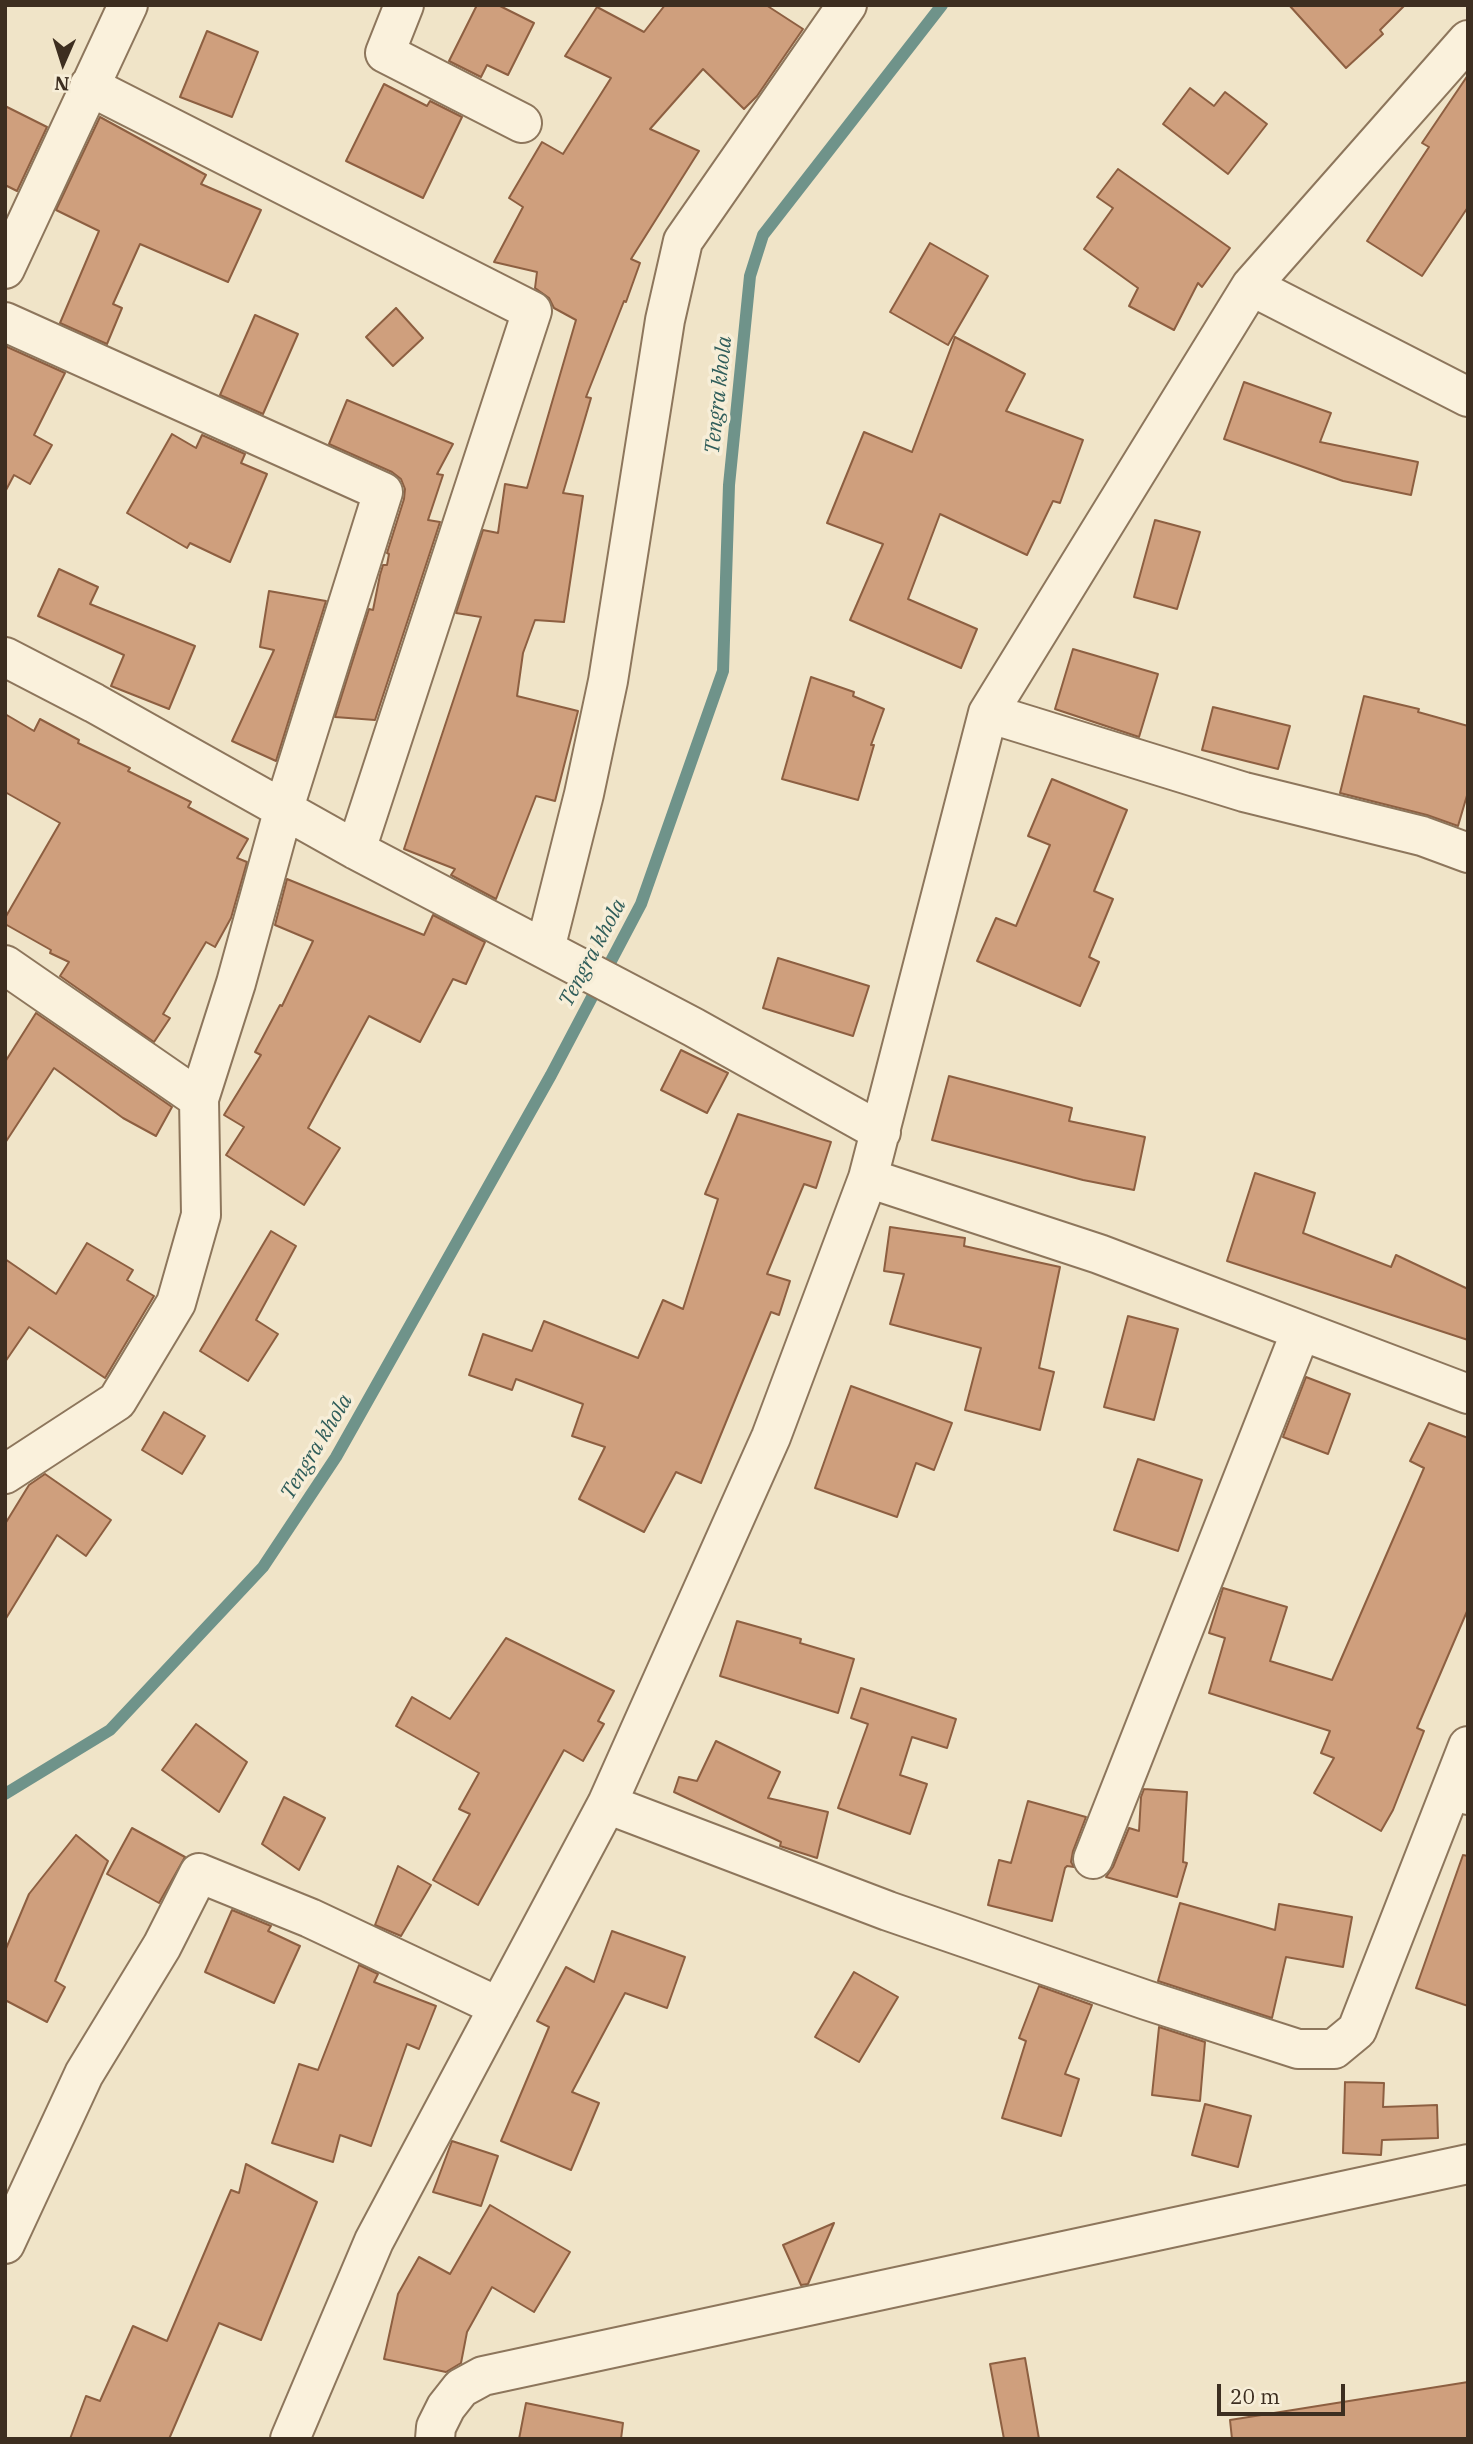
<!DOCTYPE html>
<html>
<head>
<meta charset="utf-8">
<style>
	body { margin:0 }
	#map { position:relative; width:1473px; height:2444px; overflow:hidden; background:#f0e4c8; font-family:"IBM Plex Serif",serif }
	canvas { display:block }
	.frame { position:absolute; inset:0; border:7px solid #3d2e20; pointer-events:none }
	.north { position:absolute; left:28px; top:28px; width:70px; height:70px; -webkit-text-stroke:5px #f7eed8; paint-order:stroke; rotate:183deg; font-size:19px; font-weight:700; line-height:28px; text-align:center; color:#3d2e20 }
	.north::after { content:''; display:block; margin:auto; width:24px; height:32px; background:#3d2e20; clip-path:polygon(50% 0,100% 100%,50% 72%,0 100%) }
	.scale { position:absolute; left:1217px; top:2384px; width:128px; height:32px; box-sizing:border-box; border:4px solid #3d2e20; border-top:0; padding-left:9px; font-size:21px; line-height:24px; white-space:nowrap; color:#3d2e20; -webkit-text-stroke:5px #f7eed8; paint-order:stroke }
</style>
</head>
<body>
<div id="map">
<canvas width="1473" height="2444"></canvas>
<div class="frame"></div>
<div class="north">N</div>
<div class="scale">20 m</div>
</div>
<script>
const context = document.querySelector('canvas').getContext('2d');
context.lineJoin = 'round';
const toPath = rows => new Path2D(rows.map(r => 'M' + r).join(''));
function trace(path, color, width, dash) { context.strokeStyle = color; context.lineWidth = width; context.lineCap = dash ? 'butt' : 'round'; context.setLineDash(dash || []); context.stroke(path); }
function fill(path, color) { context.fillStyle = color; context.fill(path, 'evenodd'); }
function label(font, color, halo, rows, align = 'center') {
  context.font = font + ' "IBM Plex Serif",serif'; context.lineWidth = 7; context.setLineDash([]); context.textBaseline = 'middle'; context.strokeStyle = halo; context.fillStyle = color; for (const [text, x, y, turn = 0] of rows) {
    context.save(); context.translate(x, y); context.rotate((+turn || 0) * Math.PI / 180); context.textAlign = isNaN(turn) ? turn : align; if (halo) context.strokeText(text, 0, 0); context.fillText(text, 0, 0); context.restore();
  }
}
const stream = toPath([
	[5,1794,110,1730,263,1567,336,1457,551,1075,641,904,723,671,729,485,750,276,763,235,942,5]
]);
const building = toPath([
	[477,5,498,5,534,23,508,75,487,65,481,77,449,61,477,5],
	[665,5,766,5,803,29,757,96,744,109,703,69,650,129,699,151,631,259,640,263,626,302,624,301,586,397,591,398,563,493,583,496,564,622,535,620,523,653,517,696,578,711,555,801,536,796,496,899,451,875,455,869,404,849,481,617,456,613,483,530,498,533,505,484,527,488,576,320,554,308,549,298,535,288,537,272,494,262,523,207,509,198,542,142,563,154,611,78,565,56,597,7,644,32,665,5],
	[1289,5,1405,5,1380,30,1383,34,1346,68,1289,5],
	[207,31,258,52,232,117,180,97,207,31],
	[1468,75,1468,207,1422,276,1367,241,1429,147,1422,143,1468,75],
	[384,84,427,106,430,101,462,117,423,198,346,161,384,84],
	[1190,88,1214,106,1225,92,1267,124,1228,174,1163,124,1190,88],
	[5,106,47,127,17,191,5,185,5,106],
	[100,117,206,175,201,184,261,210,228,282,140,244,113,304,122,308,107,344,60,323,99,231,56,210,100,117],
	[1118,169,1230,248,1202,287,1198,283,1174,330,1129,306,1138,288,1084,249,1113,208,1097,197,1118,169],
	[930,243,988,276,948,345,890,312,930,243],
	[396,308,423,338,393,366,366,337,396,308],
	[255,315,298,334,263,414,220,395,255,315],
	[955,337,1025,374,1006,411,1083,440,1060,503,1053,501,1027,555,940,514,908,599,977,629,961,668,850,620,883,544,827,523,864,432,912,452,955,337],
	[5,346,65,373,34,435,52,445,30,484,14,475,5,492,5,346],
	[1244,382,1331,413,1320,442,1418,462,1411,495,1343,481,1224,439,1244,382],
	[347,400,453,444,437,474,443,475,428,520,440,522,375,720,335,717,369,609,373,610,380,575,383,565,387,565,389,554,387,553,404,499,405,489,401,479,392,472,329,444,347,400],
	[172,434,196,448,202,435,245,454,241,463,267,474,230,562,190,543,187,548,127,513,172,434],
	[1155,520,1200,532,1177,609,1134,597,1155,520],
	[59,569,98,587,90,604,195,646,169,709,111,686,124,655,38,616,59,569],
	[269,591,326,601,276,761,232,741,274,650,260,647,269,591],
	[1073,649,1158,674,1139,737,1055,709,1073,649],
	[811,677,854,692,853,696,884,709,871,745,874,745,858,800,782,779,811,677],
	[1364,696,1419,709,1418,712,1468,726,1468,792,1458,826,1427,815,1340,793,1364,696],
	[1213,707,1290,726,1278,769,1202,750,1213,707],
	[5,714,34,731,40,719,79,740,78,743,130,768,128,771,191,802,188,807,248,839,237,858,247,862,231,918,215,947,206,942,163,1014,170,1018,154,1042,60,976,69,962,50,953,51,950,5,924,5,918,60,823,5,792,5,714],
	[1052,779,1127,810,1094,891,1113,899,1089,957,1099,962,1080,1006,977,961,996,918,1016,926,1050,845,1028,836,1052,779],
	[287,879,424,935,433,915,485,942,466,984,453,979,420,1042,369,1016,308,1128,340,1148,304,1205,226,1155,244,1127,224,1115,261,1055,255,1052,280,1005,282,1006,313,941,275,925,287,879],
	[778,958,869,986,853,1036,763,1008,778,958],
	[36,1013,172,1107,156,1136,123,1118,54,1068,5,1143,5,1062,36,1013],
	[681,1050,728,1073,707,1113,661,1090,681,1050],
	[949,1076,1072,1108,1069,1121,1145,1137,1134,1190,1083,1180,932,1140,949,1076],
	[738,1114,831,1142,816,1188,804,1184,767,1274,790,1281,779,1315,771,1312,701,1483,676,1472,644,1532,579,1499,605,1447,572,1436,583,1404,516,1379,512,1390,469,1375,483,1334,532,1351,544,1321,638,1358,663,1300,683,1309,718,1199,705,1194,738,1114],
	[1255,1173,1315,1193,1303,1233,1391,1267,1396,1255,1468,1289,1468,1340,1227,1261,1255,1173],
	[890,1227,965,1238,964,1246,1060,1267,1039,1368,1054,1372,1040,1430,965,1410,981,1348,890,1324,904,1274,884,1271,890,1227],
	[271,1231,296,1246,256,1320,278,1334,248,1381,200,1351,271,1231],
	[87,1243,133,1270,127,1280,154,1296,105,1378,29,1327,5,1362,5,1259,56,1294,87,1243],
	[1128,1316,1178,1329,1154,1420,1104,1407,1128,1316],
	[1306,1377,1350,1394,1328,1454,1283,1437,1306,1377],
	[851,1386,952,1423,934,1470,916,1463,897,1517,815,1488,851,1386],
	[164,1412,205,1436,182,1474,142,1450,164,1412],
	[1429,1423,1468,1438,1468,1609,1417,1728,1424,1731,1393,1810,1381,1831,1314,1793,1334,1758,1321,1753,1330,1731,1209,1693,1225,1638,1209,1633,1223,1588,1287,1607,1270,1661,1332,1680,1424,1468,1410,1461,1429,1423],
	[1138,1459,1202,1480,1178,1551,1114,1530,1138,1459],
	[45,1474,111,1520,86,1556,57,1535,5,1620,5,1524,29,1485,45,1474],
	[737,1621,801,1639,800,1643,854,1659,838,1713,720,1676,737,1621],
	[506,1638,614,1691,598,1721,604,1724,583,1761,564,1750,478,1905,433,1880,470,1814,459,1809,479,1773,396,1726,412,1697,450,1719,506,1638],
	[861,1688,956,1719,947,1748,912,1737,900,1775,927,1784,910,1834,838,1808,868,1724,851,1718,861,1688],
	[196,1724,247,1762,219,1812,162,1770,196,1724],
	[716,1741,780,1772,768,1798,828,1812,817,1858,780,1846,781,1842,674,1792,679,1777,697,1781,716,1741],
	[1144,1789,1187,1792,1183,1862,1187,1863,1177,1897,1106,1877,1113,1867,1129,1828,1139,1831,1141,1797,1144,1789],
	[284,1797,325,1818,299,1870,262,1844,284,1797],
	[1028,1801,1086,1817,1073,1851,1071,1862,1074,1867,1067,1866,1065,1868,1052,1921,988,1905,999,1860,1011,1863,1028,1801],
	[132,1828,185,1857,159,1903,107,1874,132,1828],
	[76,1835,108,1861,55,1981,65,1987,47,2022,5,2000,5,1951,29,1894,76,1835],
	[1463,1855,1468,1856,1468,2006,1416,1988,1463,1855],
	[398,1866,431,1885,401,1936,375,1925,398,1866],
	[1180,1903,1275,1930,1279,1904,1352,1917,1343,1967,1286,1957,1272,2018,1158,1981,1180,1903],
	[232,1910,271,1926,268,1931,300,1946,274,2003,205,1972,232,1910],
	[612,1931,685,1957,667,2008,625,1993,572,2092,599,2103,571,2170,501,2141,549,2027,537,2021,566,1967,594,1982,612,1931],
	[359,1965,378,1974,374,1982,436,2006,419,2049,407,2044,371,2146,340,2135,333,2162,272,2143,299,2064,318,2070,359,1965],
	[854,1972,898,1997,859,2062,815,2037,854,1972],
	[1039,1986,1092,2005,1065,2074,1079,2079,1061,2136,1002,2118,1026,2041,1019,2038,1039,1986],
	[1159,2027,1205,2042,1200,2101,1152,2095,1159,2027],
	[1345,2082,1384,2083,1383,2107,1437,2105,1438,2138,1382,2140,1381,2155,1343,2153,1345,2082],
	[1205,2104,1251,2116,1238,2167,1192,2155,1205,2104],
	[452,2141,498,2156,481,2206,433,2192,452,2141],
	[246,2164,317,2202,261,2340,219,2323,169,2439,70,2439,86,2396,100,2401,133,2326,167,2341,231,2190,239,2193,246,2164],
	[490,2205,570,2252,534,2312,492,2287,467,2332,461,2363,446,2372,384,2359,398,2294,419,2257,450,2274,490,2205],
	[834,2223,808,2284,801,2285,783,2245,834,2223],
	[1025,2358,1039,2439,1004,2439,990,2364,1025,2358],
	[1468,2382,1468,2439,1232,2439,1230,2420,1468,2382],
	[526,2403,623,2423,621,2439,519,2439,526,2403]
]);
const minor = toPath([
	[404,5,385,53,522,123],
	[89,86,532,311,356,850],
	[5,269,128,5],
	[1251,286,1468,397],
	[5,322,383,492,284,808,236,983,199,1099,201,1215,176,1303,117,1401,5,1474],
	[5,657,94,703,356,850,693,1027,881,1132],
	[988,713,1244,792,1422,836,1468,853],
	[545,949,584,794,608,681,665,320,683,241,847,5],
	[5,965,199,1099],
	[868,1178,1099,1254,1468,1394],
	[1468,1746,1452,1787,1468,1795],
	[607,1804,888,1911,1146,2000,1298,2049,1334,2049,1357,2030,1452,1787],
	[1093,1859,1301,1331],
	[5,2244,84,2074,162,1946,199,1873,310,1918,499,2007],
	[290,2439,374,2241,607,1804,771,1437,868,1178,988,713,1251,286,1468,40],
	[435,2439,436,2427,446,2407,461,2388,483,2376,1468,2164]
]);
const waterNames = [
	["Tengra khola",719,395,-84],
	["Tengra khola",593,953,-62],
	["Tengra khola",317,1447,-59]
];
trace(stream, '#6f938a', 12);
fill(building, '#cf9f7d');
trace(building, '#8d5f41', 2);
trace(minor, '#8d765c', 42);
trace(minor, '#faf1dc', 38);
label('italic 21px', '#2f5d5a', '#f7eed8', waterNames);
</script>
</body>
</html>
